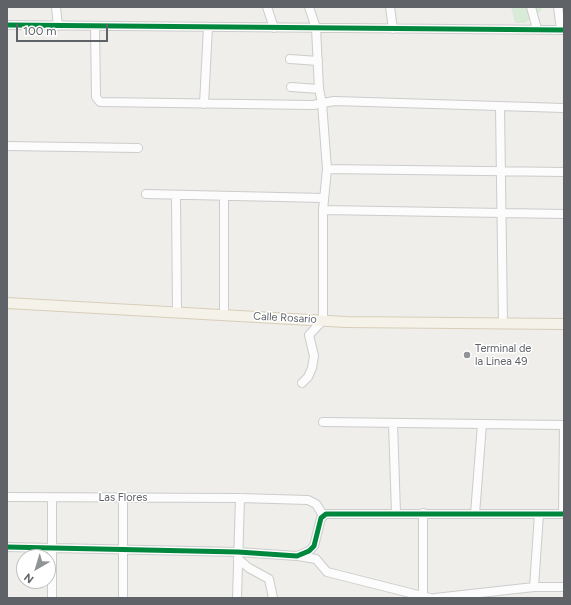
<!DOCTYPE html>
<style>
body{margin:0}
#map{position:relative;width:571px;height:605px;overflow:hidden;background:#efeeea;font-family:Figtree,sans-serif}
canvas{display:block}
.frame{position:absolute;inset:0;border:8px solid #5f6368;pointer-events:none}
.north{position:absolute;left:16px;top:549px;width:40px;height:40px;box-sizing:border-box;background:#fff;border:1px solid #bfc1c3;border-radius:50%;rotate:218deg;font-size:11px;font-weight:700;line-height:16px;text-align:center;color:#5f6368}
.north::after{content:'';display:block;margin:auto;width:14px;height:18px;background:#919496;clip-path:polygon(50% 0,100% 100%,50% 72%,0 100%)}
.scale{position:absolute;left:16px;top:24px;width:92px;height:18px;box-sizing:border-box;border:2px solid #5f6368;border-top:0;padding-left:5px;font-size:12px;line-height:14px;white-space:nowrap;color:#5f6368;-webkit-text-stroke:3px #fff;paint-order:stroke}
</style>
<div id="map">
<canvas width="571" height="605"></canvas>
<div class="frame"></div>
<div class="north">N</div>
<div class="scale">100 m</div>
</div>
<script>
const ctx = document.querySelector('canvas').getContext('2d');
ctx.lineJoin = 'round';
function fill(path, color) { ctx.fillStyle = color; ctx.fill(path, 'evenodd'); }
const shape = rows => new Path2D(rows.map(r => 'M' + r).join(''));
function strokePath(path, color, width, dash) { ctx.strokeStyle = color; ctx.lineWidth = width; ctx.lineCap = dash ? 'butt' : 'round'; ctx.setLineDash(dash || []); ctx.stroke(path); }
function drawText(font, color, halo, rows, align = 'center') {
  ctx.font = font + ' Figtree,sans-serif'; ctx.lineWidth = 3; ctx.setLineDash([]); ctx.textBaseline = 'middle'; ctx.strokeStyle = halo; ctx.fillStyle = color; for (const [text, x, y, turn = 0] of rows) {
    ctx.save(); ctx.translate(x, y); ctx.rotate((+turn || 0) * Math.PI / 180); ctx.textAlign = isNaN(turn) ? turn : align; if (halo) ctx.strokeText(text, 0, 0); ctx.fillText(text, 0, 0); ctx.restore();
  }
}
const green = shape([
 [511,7,542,7,541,11,525,23,515,23]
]);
const minor = shape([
 [56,7,58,26],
 [267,7,274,28],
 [390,7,393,29],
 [531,7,537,29],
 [558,7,561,30],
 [7,25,564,30],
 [95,26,96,97,100,102,313,105,334,101,564,108],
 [290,59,318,61],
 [291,87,319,89],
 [204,104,208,27],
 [500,107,503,323],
 [7,146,138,148],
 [327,169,564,172],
 [146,194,324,198],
 [176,196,177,312],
 [224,196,224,315],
 [323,210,564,214],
 [302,383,308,377,312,368,314,356,309,335,323,320,323,210,327,169,322,103,319,89,316,28,309,7],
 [323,422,564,425],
 [393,423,396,513],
 [7,497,240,498,308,500,316,504,323,515],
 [423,513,423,596],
 [475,514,482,424],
 [563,514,564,425],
 [7,547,238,552,297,556,309,551,314,546,321,518,326,514,564,514],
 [298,556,316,559,327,572,430,598],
 [238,559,249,568,269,579,273,598],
 [534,587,539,514],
 [52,598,52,498],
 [123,598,123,498],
 [237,598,240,498],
 [435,598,534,587,564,587]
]);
const major = shape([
 [7,303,346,322,564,324]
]);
const cycleway = shape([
 [7,25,564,30],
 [7,547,238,552,297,556,309,551,314,546,321,518,326,514,564,514]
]);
const markers = [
 [467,355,4,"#919496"]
];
const streetNames = [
 ["Calle Rosario",285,318,3],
 ["Las Flores",123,498]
];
const poiNames = [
 ["Terminal de",475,349],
 ["la Linea 49",475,362]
];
fill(green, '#d8ebd6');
strokePath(minor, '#cbcccc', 10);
strokePath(major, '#d7ceb8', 12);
strokePath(minor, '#fdfcfc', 8);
strokePath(major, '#f4f2e9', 10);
strokePath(cycleway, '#00873e', 5);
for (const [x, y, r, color] of markers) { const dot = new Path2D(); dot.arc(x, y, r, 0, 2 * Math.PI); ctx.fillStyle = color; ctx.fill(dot); strokePath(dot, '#fff', 1.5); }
drawText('11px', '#5f6368', '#fff', streetNames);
drawText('11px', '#5f6368', '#fff', poiNames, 'left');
</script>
